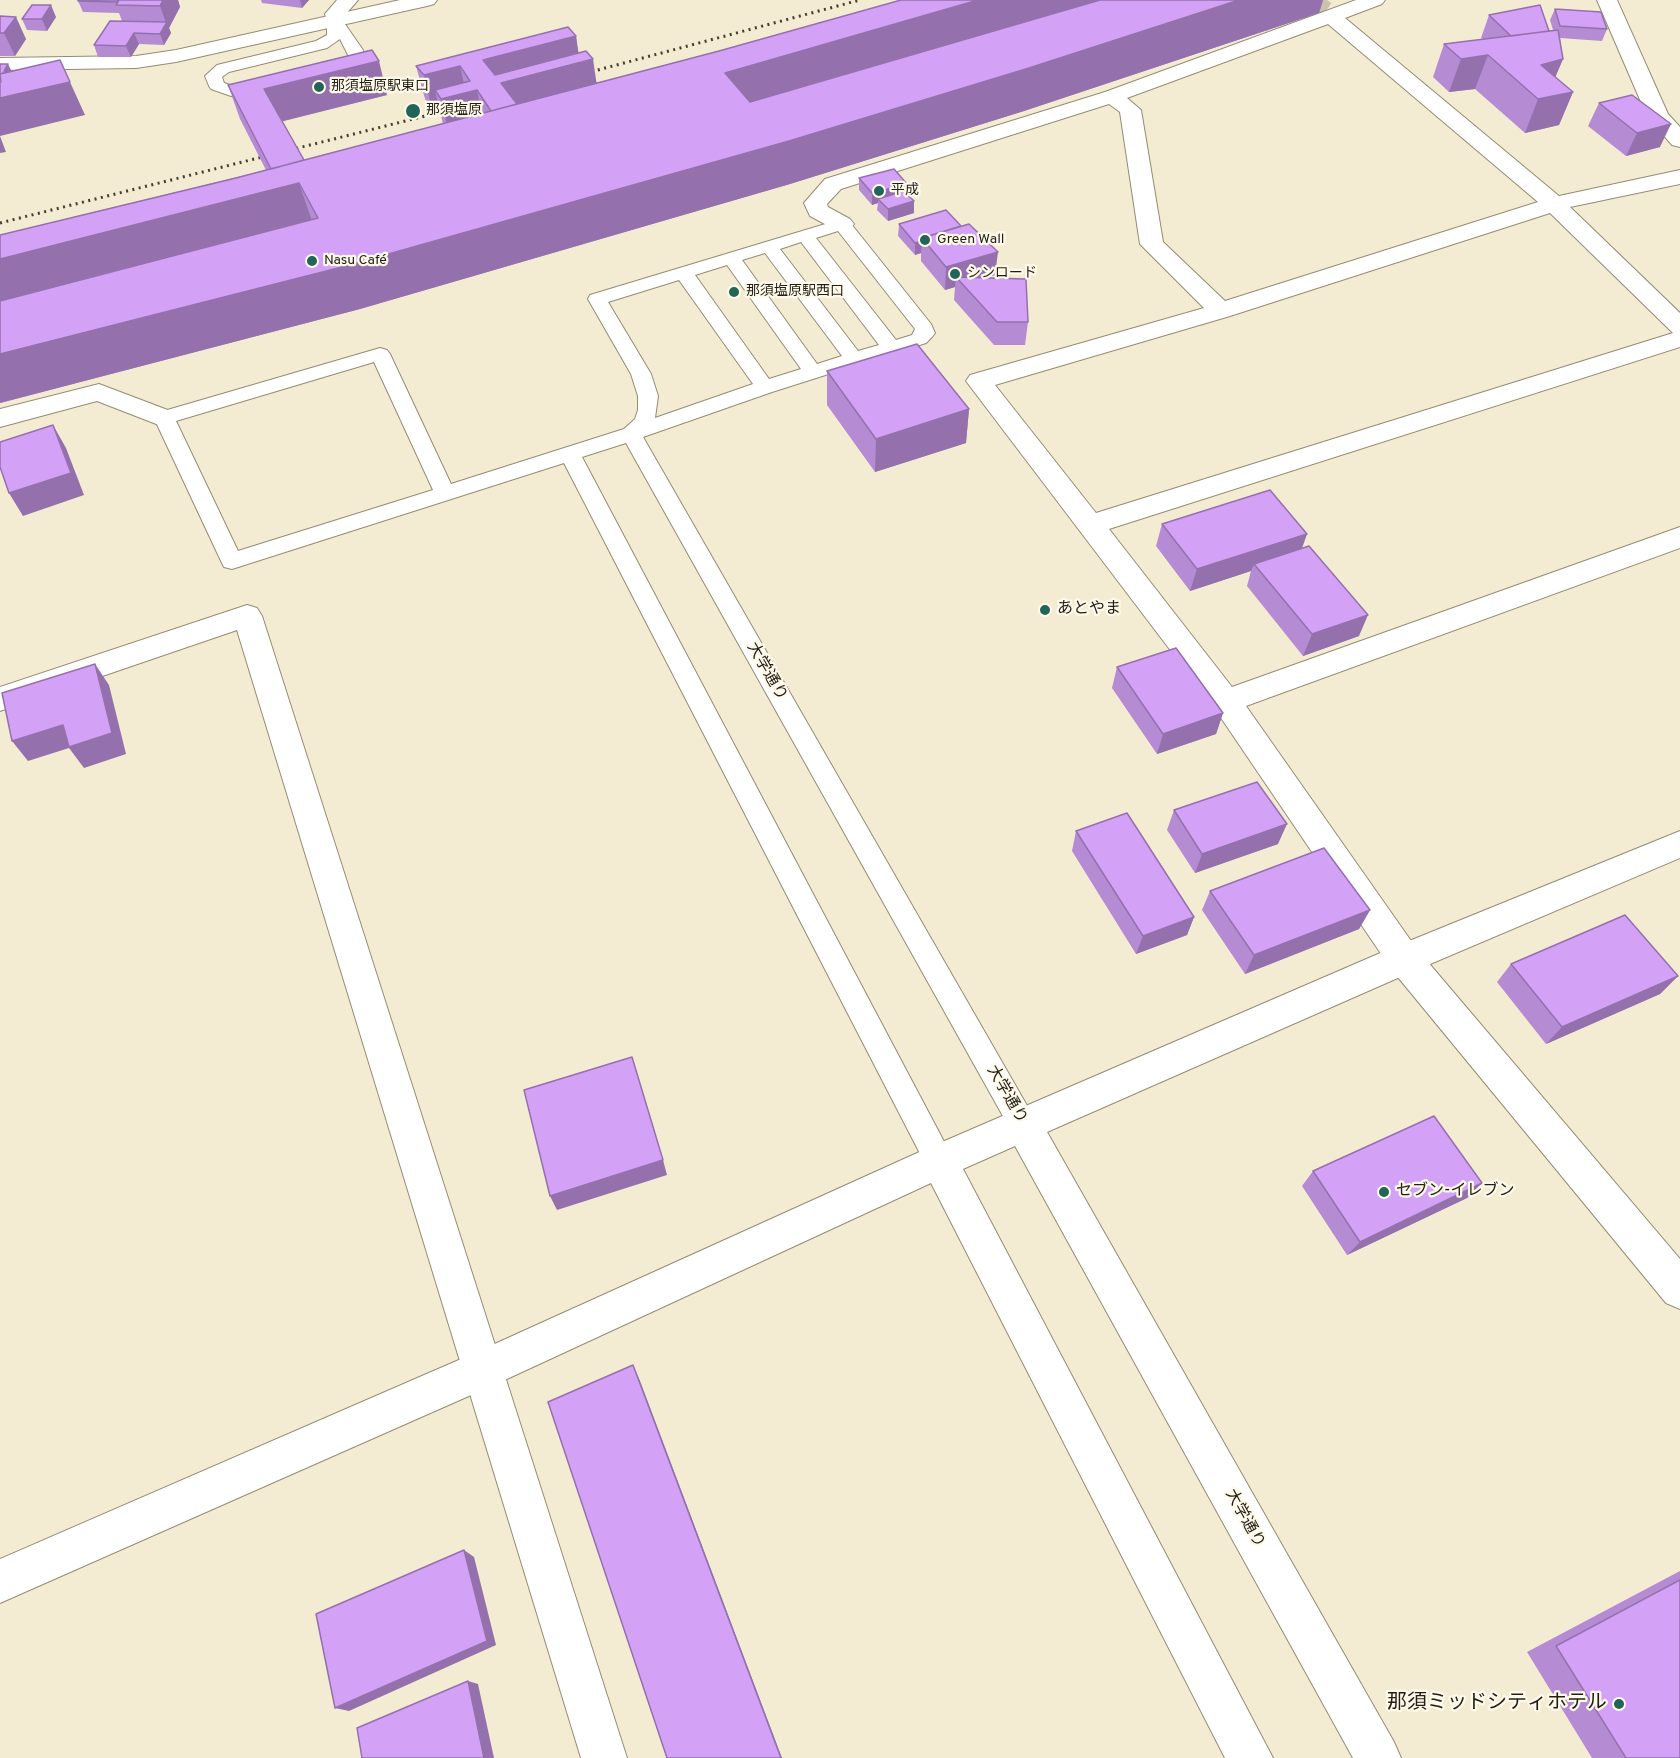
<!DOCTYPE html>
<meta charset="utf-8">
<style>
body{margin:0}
canvas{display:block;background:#f4ecd2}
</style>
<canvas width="1680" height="1758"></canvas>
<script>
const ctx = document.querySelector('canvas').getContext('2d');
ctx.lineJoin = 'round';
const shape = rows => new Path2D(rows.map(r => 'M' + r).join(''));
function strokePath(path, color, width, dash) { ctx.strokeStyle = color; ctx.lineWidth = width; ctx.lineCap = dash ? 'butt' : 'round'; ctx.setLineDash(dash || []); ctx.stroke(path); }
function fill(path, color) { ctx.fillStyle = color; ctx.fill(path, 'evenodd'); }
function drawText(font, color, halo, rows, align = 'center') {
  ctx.font = font + ' Overpass,"Noto Sans JP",sans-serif'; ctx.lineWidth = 4.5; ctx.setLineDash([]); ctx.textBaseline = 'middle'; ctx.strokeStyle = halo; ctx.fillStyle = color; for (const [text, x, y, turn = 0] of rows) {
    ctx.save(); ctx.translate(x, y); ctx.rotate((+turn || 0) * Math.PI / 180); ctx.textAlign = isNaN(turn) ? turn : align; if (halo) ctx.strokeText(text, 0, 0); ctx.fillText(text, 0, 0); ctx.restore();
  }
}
const streetTunnel = shape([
 [1307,0,1331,16]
]);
const lane = shape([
 [335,15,340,17,363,50,365,57,354,71,257,96,234,97,211,89,209,86,205,76,217,65,316,41,327,35,327,20,335,15],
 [340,39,349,57,342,65,257,86,236,87,224,83,222,77,229,72,327,48,340,39],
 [842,219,848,220,931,324,935,333,932,337,926,343,772,392,643,437,1033,1116,1037,1125,1033,1134,1023,1138,1013,1134,626,443,582,457,949,1151,953,1161,949,1171,939,1175,929,1171,564,463,232,569,224,567,221,561,154,418,157,413,380,348,387,350,390,354,451,484,624,429,635,419,638,410,638,396,631,374,588,299,590,295,842,219],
 [838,231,915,329,912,335,896,340,816,238,838,231],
 [801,242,879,345,858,351,780,249,801,242],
 [765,253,842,356,817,364,742,260,765,253],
 [727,265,801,369,769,379,695,275,727,265],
 [679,280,753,384,655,418,658,396,651,374,608,302,679,280],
 [374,362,433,490,238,551,176,421,374,362]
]);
const street = shape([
 [400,0,437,0,434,4,427,6,176,62,136,68,0,70,0,58,136,56,176,50,400,0],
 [1356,0,1385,0,1382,4,1345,18,1559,196,1680,170,1680,184,1570,207,1680,313,1680,347,1109,529,1232,687,1680,527,1680,548,1246,706,1416,948,1680,1259,1680,1309,1666,1303,1392,970,1215,709,966,381,970,375,1204,308,1140,244,1120,112,1109,104,841,189,827,204,828,207,850,219,854,224,850,229,842,231,834,229,810,216,804,203,825,179,1105,92,1356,0],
 [1328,24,1538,202,1225,301,1163,242,1141,110,1127,98,1328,24],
 [1550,213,1673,333,1096,513,995,385,1230,316,1550,213],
 [99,384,173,412,177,418,173,424,164,427,97,401,0,427,0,409,99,384],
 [247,605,257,608,262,616,627,1758,581,1758,237,630,0,711,0,687,247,605]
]);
const secondary = shape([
 [337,0,358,0,345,15,342,24,335,26,328,24,325,14,337,0],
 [1597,0,1617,0,1668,114,1680,127,1680,147,1672,145,1647,116,1597,0],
 [1680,831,1680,858,1416,970,1047,1132,1394,1742,1401,1758,1353,1758,1015,1146,963,1169,1273,1758,1225,1758,931,1183,496,1384,0,1603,0,1559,468,1356,926,1149,1392,948,1680,831]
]);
const rail = shape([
 [579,75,860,0],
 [0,223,457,108]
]);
const wall = shape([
 [78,0,178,0,180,7,169,28,171,33,164,45,139,44,131,57,98,57,94,45,122,21,119,13,83,12,78,1],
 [261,0,309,0,302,8,262,3],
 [901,0,1323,0,1319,13,1024,111,790,184,360,309,0,403,0,235,266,170,240,119,228,85,387,95,282,121,304,160,443,124,439,107,432,109,425,99,416,66,576,36,578,53,597,83,719,51],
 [1555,9,1607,29,1602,41,1560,38,1563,59,1555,77,1573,92,1559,125,1525,133,1475,89,1449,92,1433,77,1444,44,1483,39,1481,38,1489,15,1549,31,1553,30,1550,20],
 [0,16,26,39,15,56,0,56],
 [56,17,47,31,27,30,22,19],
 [1599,103,1660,147,1626,156,1588,126],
 [859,178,907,184,907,194,914,201,914,213,888,221,877,210,878,203,872,205,859,190],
 [899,224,995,275,986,278,1028,322,1025,345,994,345,954,300,955,287,945,290,921,261,921,253,915,255,898,236],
 [827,371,969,409,966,443,875,472,827,405],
 [1162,524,1307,534,1302,548,1359,636,1303,656,1247,586,1251,571,1190,591,1156,546],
 [1117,667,1223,713,1216,734,1157,754,1112,688],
 [1174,810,1278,844,1195,873,1167,830],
 [1076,831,1194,917,1187,935,1136,954,1072,851],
 [1210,891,1370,910,1359,929,1245,974,1202,910],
 [1511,964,1678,976,1660,994,1546,1044,1497,982],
 [1313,1171,1482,1183,1467,1198,1347,1255,1302,1186],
 [1680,1571,1680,1758,1592,1758,1527,1652]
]);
const shadedWall = shape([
 [163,0,178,0,180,7,169,28,171,33,164,45,160,34,166,23,160,6],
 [300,0,309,0,302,8],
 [978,0,1119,0,728,116,725,73],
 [1239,0,1323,0,1319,13,1024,111,790,184,360,309,0,403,0,354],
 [51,5,56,17,47,31,42,19],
 [16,17,26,39,15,56,4,33],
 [134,33,139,44,131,57,126,46],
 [576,36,580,63,593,59,598,93,508,117,483,60],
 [1488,55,1475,89,1449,92,1461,59],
 [1563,59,1549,92,1541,65],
 [60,60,85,115,0,136,6,152,0,153,0,98],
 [379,61,387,95,276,123,264,89],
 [8,64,14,76,4,71],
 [460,66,466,93,477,90,484,124,449,133,441,99,435,90,439,107,432,109,424,75],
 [1573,92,1559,125,1525,133,1538,99],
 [1671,124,1660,147,1626,156,1637,133],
 [299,183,314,227,0,309,0,259],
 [907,184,907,195,878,199,878,203,872,205,872,193],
 [914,201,914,213,888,221,888,209],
 [922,241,921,253,915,255,915,243],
 [998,252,995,275,963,284,956,277,955,287,945,290,946,267],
 [969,409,966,443,875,472,876,439],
 [53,425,66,448,84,495,23,516,9,493],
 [1307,534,1299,556,1254,564,1251,571,1190,591,1197,569],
 [1368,615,1359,636,1303,656,1312,634],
 [95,664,109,685,126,754,84,768,69,748,28,761,12,741,63,725],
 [1223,713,1216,734,1157,754,1163,734],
 [1287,824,1278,844,1195,873,1202,854],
 [1370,910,1359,929,1245,974,1254,955],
 [1194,917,1187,935,1136,954,1143,936],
 [1678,976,1660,994,1546,1044,1562,1027],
 [663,1160,667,1175,557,1210,550,1196],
 [1482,1183,1467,1198,1347,1255,1360,1242],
 [633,1365,640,1381,782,1758,781,1758],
 [464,1550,474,1557,496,1645,349,1711,335,1708],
 [468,1681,478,1684,494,1758,484,1758]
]);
const building = shape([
 [78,0,118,0,117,2,78,1,78,0],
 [119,0,163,0,160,6,116,5,119,0],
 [901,0,978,0,725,73,750,102,1100,0,1239,0,1029,68,789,141,346,266,0,354,0,301,318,218,299,183,0,259,0,235,236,178,719,51,901,0],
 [32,5,51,5,42,19,22,19,32,5],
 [1540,5,1549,31,1511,36,1489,15,1540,5],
 [1555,9,1601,12,1607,29,1560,26,1555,9],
 [0,16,16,17,4,33,0,33,0,16],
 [110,21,167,22,160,34,134,33,126,46,94,45,110,21],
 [568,27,576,36,483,60,495,75,586,51,593,59,501,83,517,104,491,111,477,90,441,99,435,90,470,81,460,66,424,75,416,66,568,27],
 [1558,30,1563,59,1541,65,1573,92,1538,99,1488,55,1461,59,1444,44,1558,30],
 [372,50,379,61,264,89,304,160,271,169,228,85,372,50],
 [60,60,70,82,0,98,0,82,1,82,0,74,60,60],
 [0,64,8,64,4,71,10,71,0,74,0,64],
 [1632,95,1671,124,1637,133,1599,103,1632,95],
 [894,169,907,184,872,193,859,178,894,169],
 [904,191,914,201,888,209,878,199,904,191],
 [946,210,961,226,922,238,922,241,915,243,899,224,946,210],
 [969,224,998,252,946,267,922,238,969,224],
 [956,277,1026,279,1028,322,997,322,956,277],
 [917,344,969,409,876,439,827,371,917,344],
 [53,425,71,473,9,493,0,467,0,442,53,425],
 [1270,490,1307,534,1197,569,1162,524,1270,490],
 [1309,546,1368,615,1312,634,1254,564,1309,546],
 [1176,648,1223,713,1163,734,1117,667,1176,648],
 [95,664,112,733,69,747,63,725,12,741,2,693,95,664],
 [1257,782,1287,824,1202,854,1174,810,1257,782],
 [1127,813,1194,917,1143,936,1076,831,1127,813],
 [1324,848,1370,910,1254,955,1210,891,1324,848],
 [1625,915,1678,976,1562,1027,1511,964,1625,915],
 [632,1057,663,1160,550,1196,524,1090,632,1057],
 [1434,1116,1482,1183,1360,1242,1313,1171,1434,1116],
 [633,1365,781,1758,667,1758,548,1402,633,1365],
 [464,1550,487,1641,335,1708,316,1614,464,1550],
 [1680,1580,1680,1758,1626,1758,1556,1646,1680,1580],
 [468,1681,484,1758,362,1758,357,1728,468,1681]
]);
const markers = [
 [319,87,6,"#206558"],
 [413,111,8,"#206558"],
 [879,191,6,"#206558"],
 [925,240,6,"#206558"],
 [312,261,6,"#206558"],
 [955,274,6,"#206558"],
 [734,292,6,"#206558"],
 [1045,610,6,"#206558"],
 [1384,1192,6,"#206558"],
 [1619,1704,6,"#206558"]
];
const farPoinames = [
 ["那須塩原駅東口",331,87],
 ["那須塩原",426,111],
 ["平成",891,191],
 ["Green Wall",937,240],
 ["Nasu Café",324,261],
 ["シンロード",967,274],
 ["那須塩原駅西口",746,292]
];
const poiNames = [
 ["あとやま",1057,610],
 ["セブン-イレブン",1396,1192]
];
const streetNames = [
 ["大学通り",766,672,60],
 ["大学通り",1006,1095,60],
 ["大学通り",1244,1519,61]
];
const nearPoinames = [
 ["那須ミッドシティホテル",1607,1704]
];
strokePath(streetTunnel, '#cac3ac', 22, [22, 11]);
strokePath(lane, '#938c74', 2);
strokePath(street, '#938c74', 2);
strokePath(secondary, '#938c74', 2);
fill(lane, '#fff');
fill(street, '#fff');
fill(secondary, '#fff');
strokePath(rail, '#423e32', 3, [2, 4.5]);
fill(wall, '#b58bd4');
fill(shadedWall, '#9471ad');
fill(building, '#d3a2f7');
strokePath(building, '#9471ad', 1.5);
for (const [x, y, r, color] of markers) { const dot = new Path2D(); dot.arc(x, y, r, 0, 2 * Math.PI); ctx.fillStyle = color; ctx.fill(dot); strokePath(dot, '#fef9ea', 2); }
drawText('14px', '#211e14', '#fef9ea', farPoinames, 'left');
drawText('16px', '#211e14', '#fef9ea', poiNames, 'left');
drawText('16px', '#211e14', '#fef9ea', streetNames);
drawText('20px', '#211e14', '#fef9ea', nearPoinames, 'right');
</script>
